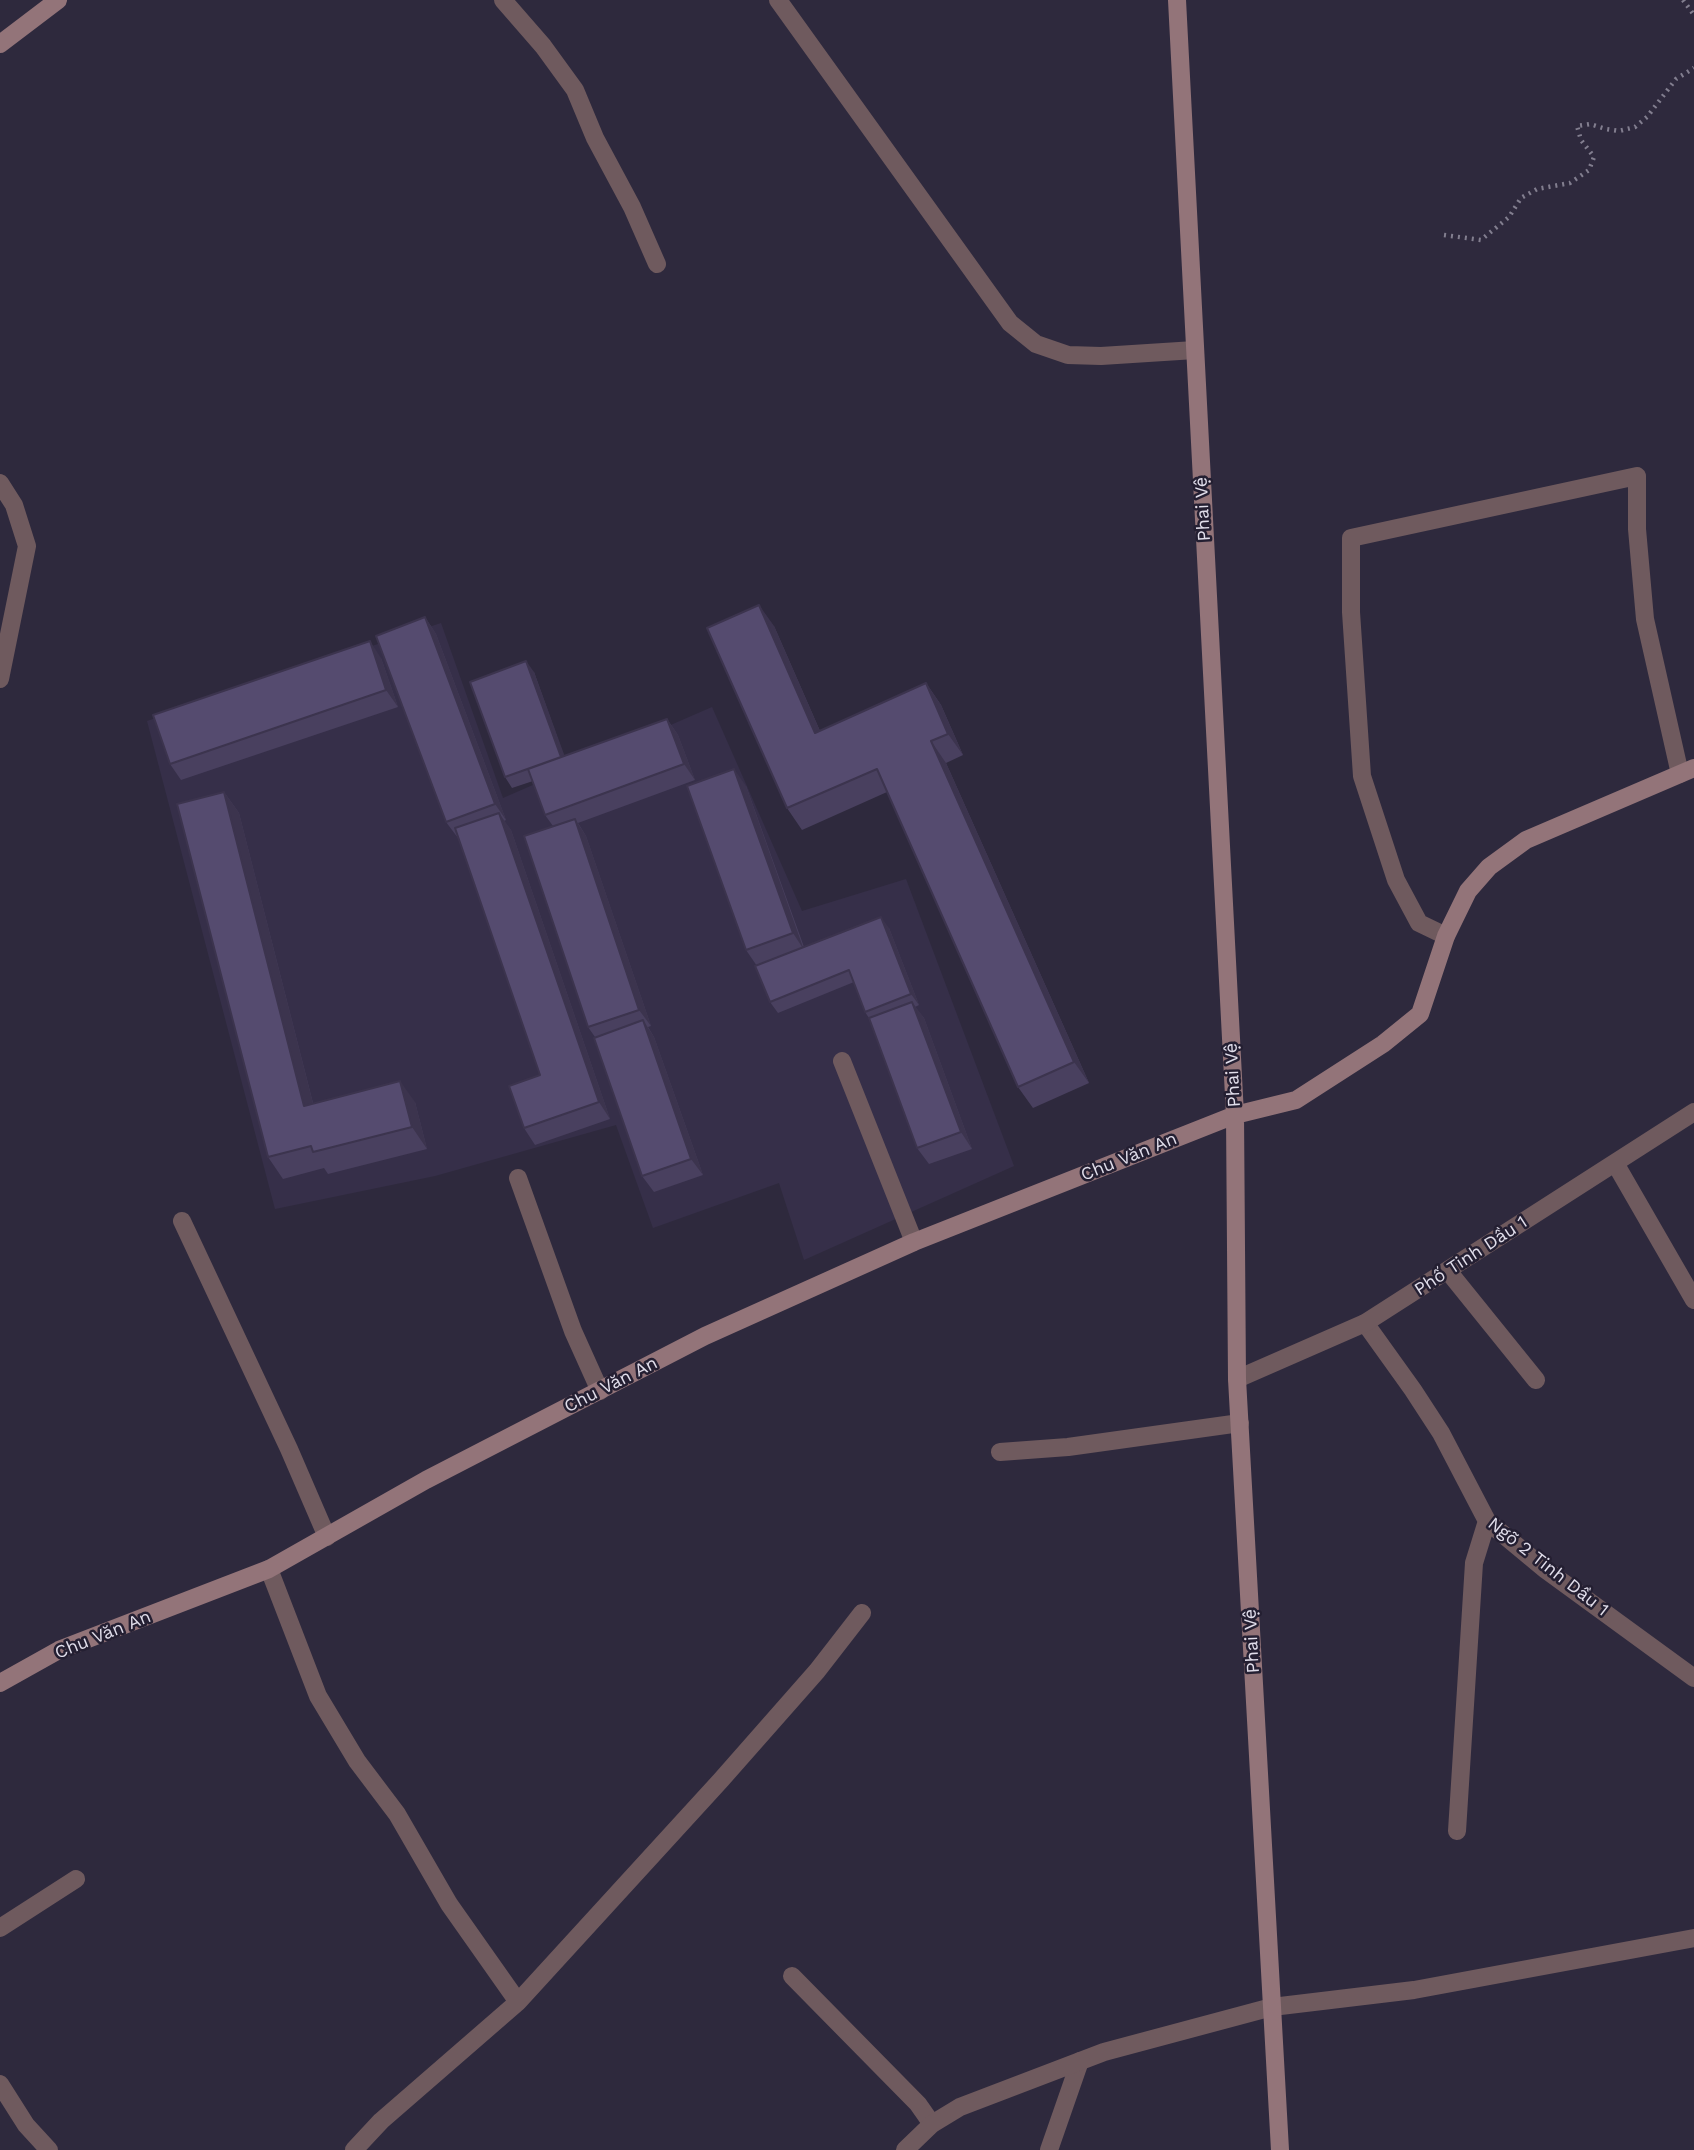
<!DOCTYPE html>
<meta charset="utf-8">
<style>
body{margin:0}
canvas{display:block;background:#2e293d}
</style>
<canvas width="1694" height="2150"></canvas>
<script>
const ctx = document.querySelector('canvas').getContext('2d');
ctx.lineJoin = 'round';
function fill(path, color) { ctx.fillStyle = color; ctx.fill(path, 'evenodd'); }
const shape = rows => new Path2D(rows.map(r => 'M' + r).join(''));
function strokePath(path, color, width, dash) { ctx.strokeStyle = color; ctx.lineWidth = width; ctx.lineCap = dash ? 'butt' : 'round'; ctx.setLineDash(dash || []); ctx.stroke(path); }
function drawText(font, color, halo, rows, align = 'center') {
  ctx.font = font + ' "Work Sans",sans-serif'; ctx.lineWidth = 5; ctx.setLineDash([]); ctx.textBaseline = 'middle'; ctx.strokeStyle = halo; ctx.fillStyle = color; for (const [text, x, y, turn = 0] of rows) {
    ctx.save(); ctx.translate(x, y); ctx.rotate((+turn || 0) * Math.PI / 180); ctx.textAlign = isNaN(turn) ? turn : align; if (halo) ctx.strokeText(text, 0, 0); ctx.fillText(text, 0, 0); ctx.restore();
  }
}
const built = shape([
 [441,623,503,798,712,707,802,911,906,879,1014,1166,804,1260,779,1183,653,1228,616,1125,435,1176,275,1209,147,721]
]);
const path = shape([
 [1683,0,1694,15],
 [1444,235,1481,240,1509,217,1521,198,1537,189,1570,183,1589,170,1594,157,1581,140,1577,126,1590,124,1606,129,1619,131,1635,127,1647,117,1676,79,1694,68]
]);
const lane = shape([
 [503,0,543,46,575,90,595,138,632,207,657,264],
 [1446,936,1419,923,1396,880,1362,776,1351,612,1351,538,1637,476,1637,529,1645,619,1680,774],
 [842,1061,914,1242],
 [518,1178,573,1331,600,1391],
 [1448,1271,1536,1380],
 [1365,1323,1413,1390,1441,1433,1487,1521,1546,1570,1694,1678],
 [1000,1452,1068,1447,1240,1423],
 [1457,1831,1474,1563,1487,1521],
 [792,1976,918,2104,932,2124],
 [1049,2150,1080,2061]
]);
const street = shape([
 [778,0,1010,323,1036,344,1068,355,1101,356,1195,350],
 [0,483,14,505,27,546,0,679],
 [1615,1163,1694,1300],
 [182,1221,289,1449,327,1537],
 [1237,1379,1365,1323,1694,1112],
 [269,1569,318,1696,357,1761,397,1814,449,1904,518,2002],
 [0,1928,76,1879],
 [0,2084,26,2125,49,2150],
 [354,2150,381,2121,518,2002,721,1780,817,1671,862,1613],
 [905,2150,932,2124,960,2107,1104,2052,1272,2007,1414,1990,1694,1938]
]);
const secondary = shape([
 [1177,0,1235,1115,1237,1379,1280,2150],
 [0,44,58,0],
 [0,1683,59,1650,269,1569,426,1480,705,1336,914,1242,1235,1115,1296,1100,1383,1044,1420,1014,1446,936,1468,891,1489,867,1526,840,1694,768]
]);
const wall = shape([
 [425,617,436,634,506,820,504,821,511,830,610,1119,535,1145,524,1128,540,1075,458,838,446,822],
 [774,626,820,731,926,683,941,705,963,755,946,763,1089,1083,1033,1108,1018,1087,887,792,802,830,787,808],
 [381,658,398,707,181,780,170,764],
 [534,672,564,756,667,719,678,735,695,780,578,823,586,836,651,1026,648,1027,654,1037,703,1175,654,1192,642,1176,595,1037,588,1027,553,826,545,815,533,781,512,788,505,777],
 [746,786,804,947,889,928,919,1005,915,1007,924,1018,972,1149,929,1164,917,1148,869,1018,865,1012,854,982,778,1013,770,1002,757,966,746,950],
 [224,792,239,813,313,1103,415,1102,427,1149,328,1174,324,1168,283,1179,268,1157]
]);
const shadedWall = shape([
 [759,605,774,626,830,754,815,733],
 [425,617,436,634,506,820,495,804],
 [370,641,381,658,398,707,386,690],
 [526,661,534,672,569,768,561,757],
 [926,683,941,705,963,755,948,734],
 [667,719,678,735,695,780,684,764],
 [931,741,946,763,1089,1083,1074,1062],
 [734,769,746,786,804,950,793,933],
 [224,792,239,813,319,1127,304,1106],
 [499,813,511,830,610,1119,599,1102],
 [575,819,586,836,651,1026,639,1010],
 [881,917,889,928,919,1005,911,994],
 [912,1002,924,1018,972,1149,961,1132],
 [643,1020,654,1037,703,1175,691,1159],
 [400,1081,415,1102,427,1149,412,1127]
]);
const building = shape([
 [759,605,815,733,926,683,948,734,931,741,1074,1062,1018,1087,877,769,787,808,707,628,759,605],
 [425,617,495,804,446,822,376,636,425,617],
 [370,641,386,690,170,764,153,715,370,641],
 [526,661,561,757,505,777,470,682,526,661],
 [667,719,684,764,545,815,528,769,667,719],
 [734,769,793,933,746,950,687,786,734,769],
 [224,792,304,1106,400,1081,412,1127,313,1152,311,1146,268,1157,177,804,224,792],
 [499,813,599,1102,524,1128,509,1086,540,1075,455,828,499,813],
 [575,819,639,1010,588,1027,524,836,575,819],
 [881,917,911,994,865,1012,849,970,770,1002,755,966,881,917],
 [912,1002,961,1132,917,1148,869,1018,912,1002],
 [643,1020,691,1159,642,1176,594,1038,643,1020]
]);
const streetNames = [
 ["Phai Vệ",1203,509,-93],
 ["Phai Vệ",1233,1075,-93],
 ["Chu Văn An",1129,1157,-22],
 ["Phố Tinh Dầu 1",1471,1256,-33],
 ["Chu Văn An",611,1385,-27],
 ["Ngõ 2 Tinh Dầu 1",1548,1567,38],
 ["Chu Văn An",103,1635,-22],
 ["Phai Vệ",1252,1641,-93]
];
fill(built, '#362f49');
strokePath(path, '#827e8f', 4.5, [2, 5]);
strokePath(lane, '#6f5a5e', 18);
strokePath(street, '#6f5a5e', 18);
strokePath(secondary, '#937479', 18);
fill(wall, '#49405f');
fill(shadedWall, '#3c344e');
fill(building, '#554b6f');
strokePath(building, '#3c344e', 2);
drawText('18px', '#e1deeb', '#241f32', streetNames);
</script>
